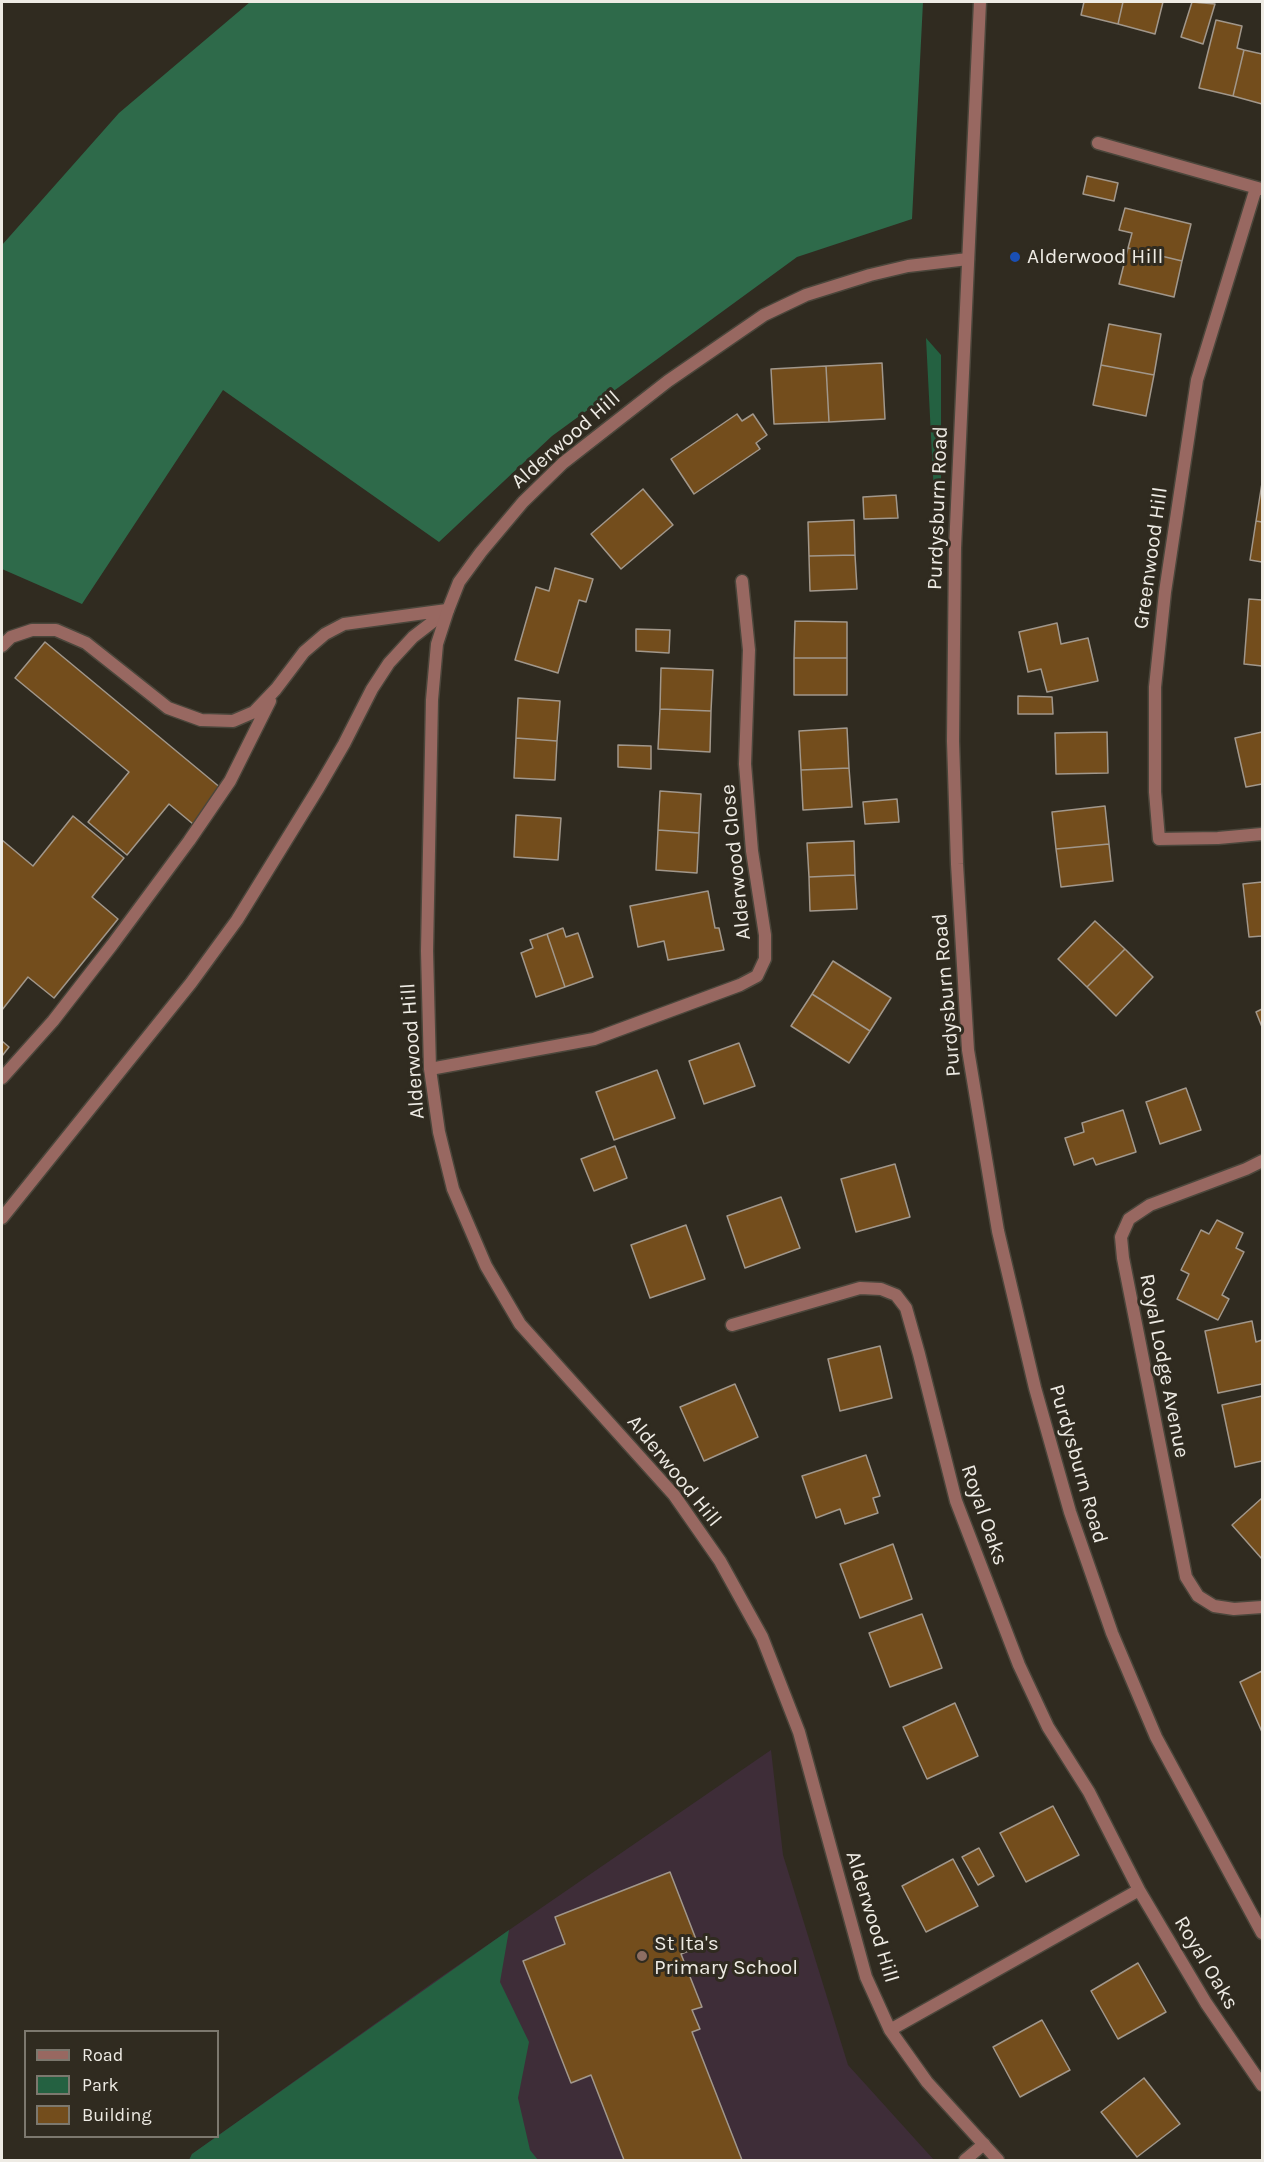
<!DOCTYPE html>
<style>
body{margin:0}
#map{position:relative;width:1264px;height:2162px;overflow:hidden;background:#302b20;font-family:Karla,sans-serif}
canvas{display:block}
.frame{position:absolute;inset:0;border:3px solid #eeebe4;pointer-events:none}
.legend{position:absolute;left:24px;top:2030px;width:195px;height:108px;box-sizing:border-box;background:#302b20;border:2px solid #7c786e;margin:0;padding:8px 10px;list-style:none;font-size:18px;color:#eeebe4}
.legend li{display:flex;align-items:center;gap:12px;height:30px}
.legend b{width:30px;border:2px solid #7c786e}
</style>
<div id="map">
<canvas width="1264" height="2162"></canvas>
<div class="frame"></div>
<ul class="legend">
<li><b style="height:8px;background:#986861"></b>Road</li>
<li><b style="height:16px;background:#246141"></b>Park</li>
<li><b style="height:16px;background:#734d1c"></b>Building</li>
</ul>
</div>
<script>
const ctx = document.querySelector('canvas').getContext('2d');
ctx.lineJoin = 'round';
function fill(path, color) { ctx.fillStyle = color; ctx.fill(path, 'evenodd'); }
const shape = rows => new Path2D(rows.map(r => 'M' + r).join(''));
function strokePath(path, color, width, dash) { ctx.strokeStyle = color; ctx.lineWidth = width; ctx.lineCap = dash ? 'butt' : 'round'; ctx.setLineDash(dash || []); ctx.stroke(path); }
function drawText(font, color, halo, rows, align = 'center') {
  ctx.font = font + ' Karla,sans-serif'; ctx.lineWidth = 6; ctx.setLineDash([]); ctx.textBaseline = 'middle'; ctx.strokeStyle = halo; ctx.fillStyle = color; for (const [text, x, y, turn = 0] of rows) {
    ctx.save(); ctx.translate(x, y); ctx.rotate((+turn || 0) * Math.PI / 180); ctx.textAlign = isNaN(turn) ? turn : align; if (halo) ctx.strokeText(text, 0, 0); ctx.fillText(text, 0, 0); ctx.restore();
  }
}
const education = shape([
 [771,1750,783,1855,848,2065,934,2160,189,2160,192,2154,432,1983]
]);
const green = shape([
 [926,338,941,355,941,504,934,495],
 [509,1930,500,1982,529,2042,518,2098,530,2150,538,2160,189,2160,192,2154]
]);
const forest = shape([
 [250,2,923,2,912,219,797,257,552,436,439,542,223,390,82,604,2,569,2,245,119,113]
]);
const building = shape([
 [1084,2,1123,2,1118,24,1081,15,1084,2],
 [1123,2,1163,2,1155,34,1118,24,1123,2],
 [1192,2,1215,4,1203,44,1181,37,1192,2],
 [1216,20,1242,26,1237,48,1244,50,1233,96,1199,88,1216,20],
 [1244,50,1262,54,1262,104,1233,96,1244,50],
 [1087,176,1118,183,1114,201,1083,194,1087,176],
 [1125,208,1191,224,1182,261,1128,248,1132,233,1119,230,1125,208],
 [1128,248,1182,261,1174,297,1119,284,1128,248],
 [1109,324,1161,334,1154,375,1101,365,1109,324],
 [882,363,885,419,829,422,826,366,882,363],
 [1101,365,1154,375,1146,416,1093,405,1101,365],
 [826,366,829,422,774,424,771,369,826,366],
 [737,414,742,421,753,414,767,435,756,443,760,449,694,494,671,459,737,414],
 [1262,483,1262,522,1256,521,1262,483],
 [643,489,673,525,621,569,591,534,643,489],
 [896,495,898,518,864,519,863,497,896,495],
 [854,520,855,555,809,556,808,522,854,520],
 [1256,521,1262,522,1262,562,1250,560,1256,521],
 [855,555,857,589,810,591,809,556,855,555],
 [555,568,593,579,586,602,579,600,558,673,515,660,536,587,549,591,555,568],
 [1249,599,1262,600,1262,666,1244,664,1249,599],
 [795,621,847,622,847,658,794,658,795,621],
 [1057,623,1061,644,1088,638,1098,681,1047,692,1041,669,1028,672,1019,632,1057,623],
 [636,629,670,630,669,653,636,651,636,629],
 [45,642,222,789,193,824,169,804,127,855,88,822,129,772,15,678,45,642],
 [794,658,847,658,847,695,794,695,794,658],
 [661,668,713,670,711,711,660,709,661,668],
 [1018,696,1052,697,1053,714,1018,714,1018,696],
 [518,698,560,701,557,741,516,738,518,698],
 [660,709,711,711,710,752,658,749,660,709],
 [847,728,849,768,801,770,799,731,847,728],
 [1107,732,1108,773,1056,774,1055,733,1107,732],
 [1262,732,1262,784,1246,787,1235,738,1262,732],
 [516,738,557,741,555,780,514,778,516,738],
 [618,745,651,746,651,769,618,767,618,745],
 [849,768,852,807,803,810,801,770,849,768],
 [660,791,701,794,699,833,658,830,660,791],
 [897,799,899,822,865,824,863,802,897,799],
 [1105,806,1109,844,1056,849,1052,812,1105,806],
 [516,815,561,818,558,860,514,857,516,815],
 [73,816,124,858,92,897,118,919,54,998,28,977,2,1010,2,840,33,866,73,816],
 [658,830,699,833,697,873,656,870,658,830],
 [854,841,855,875,809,877,807,843,854,841],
 [1109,844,1113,881,1061,887,1056,849,1109,844],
 [855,875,857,909,810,911,809,877,855,875],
 [1262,882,1262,936,1249,937,1243,884,1262,882],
 [708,891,715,928,719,928,724,950,668,960,664,941,638,947,630,906,708,891],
 [1095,921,1125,949,1087,987,1058,959,1095,921],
 [563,928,566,937,578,933,593,977,565,987,547,934,563,928],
 [547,934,565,987,536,997,521,953,533,948,530,940,547,934],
 [1125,949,1153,977,1116,1016,1087,987,1125,949],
 [833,961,891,998,870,1031,812,994,833,961],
 [812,994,870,1031,849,1063,791,1026,812,994],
 [1262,1009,1262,1027,1256,1012,1262,1009],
 [2,1041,9,1047,2,1056,2,1041],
 [739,1043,755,1086,704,1104,689,1061,739,1043],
 [657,1070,675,1118,614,1140,596,1092,657,1070],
 [1186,1088,1201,1130,1160,1144,1146,1102,1186,1088],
 [1123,1110,1136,1152,1096,1165,1093,1158,1074,1165,1065,1138,1084,1132,1082,1123,1123,1110],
 [615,1146,627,1178,594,1191,581,1159,615,1146],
 [895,1164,910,1217,856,1232,841,1179,895,1164],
 [781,1197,800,1248,745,1268,727,1216,781,1197],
 [1217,1220,1243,1233,1236,1248,1244,1252,1222,1295,1229,1299,1218,1320,1177,1299,1189,1274,1181,1270,1201,1230,1209,1234,1217,1220],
 [686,1225,705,1279,650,1298,631,1245,686,1225],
 [1252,1321,1256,1342,1262,1340,1262,1384,1218,1393,1205,1331,1252,1321],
 [880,1346,892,1398,840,1411,828,1359,880,1346],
 [735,1384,758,1437,704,1461,680,1407,735,1384],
 [1262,1396,1262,1461,1235,1467,1222,1405,1262,1396],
 [866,1455,880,1496,873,1498,878,1513,845,1524,840,1509,816,1518,802,1476,866,1455],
 [1262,1498,1262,1559,1232,1525,1262,1498],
 [893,1544,912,1599,860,1618,840,1564,893,1544],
 [922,1614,942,1668,890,1687,869,1633,922,1614],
 [1262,1671,1262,1732,1240,1682,1262,1671],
 [955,1703,978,1756,927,1779,903,1727,955,1703],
 [1053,1806,1079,1855,1026,1882,1000,1833,1053,1806],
 [979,1848,994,1876,978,1885,962,1857,979,1848],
 [953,1859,978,1906,926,1932,902,1886,953,1859],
 [670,1872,699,1947,681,1954,702,2007,692,2010,700,2029,692,2032,742,2160,624,2160,591,2075,571,2083,523,1961,565,1944,555,1917,670,1872],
 [1138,1963,1166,2012,1118,2039,1091,1991,1138,1963],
 [1042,2020,1070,2070,1020,2097,993,2047,1042,2020],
 [1144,2078,1180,2124,1137,2157,1101,2112,1144,2078]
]);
const service = shape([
 [2,646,11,637,32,630,56,630,86,643,168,708,201,720,233,721,254,712,276,689,304,652,325,634,344,624,447,610],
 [2,1078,53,1021,112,945,189,841,230,781,270,701],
 [2,1218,191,983,237,920,319,787,344,744,372,689,389,663,413,637,448,610],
 [965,2160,984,2144]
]);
const minor = shape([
 [1098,143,1261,189],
 [1256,188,1197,380,1165,592,1155,687,1155,792,1159,839,1218,838,1262,834],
 [968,259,908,266,870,275,806,295,764,315,668,381,563,463,523,502,481,552,459,582,448,610,437,644,432,700,427,951,430,1069,439,1132,453,1189,486,1266,520,1324,674,1495,720,1561,762,1637,799,1732,866,1977,890,2030,927,2082,998,2160],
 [430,1069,594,1039,740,985,757,976,765,959,765,935,752,851,745,764,749,650,742,581],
 [1262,1161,1246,1169,1150,1205,1129,1219,1121,1237,1123,1258,1186,1577,1198,1596,1214,1606,1234,1609,1262,1607],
 [732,1325,860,1288,881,1289,896,1295,906,1308,919,1354,956,1501,1019,1665,1048,1727,1089,1792,1139,1890,890,2030],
 [1139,1890,1206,2003,1262,2085]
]);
const tertiary = shape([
 [980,2,955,548,953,741,957,864,968,1050,998,1231,1035,1388,1070,1512,1112,1633,1156,1737,1262,1933]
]);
const markers = [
 [1015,257,6,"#1a4fb4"],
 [642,1956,6,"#8d6e63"]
];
const poiNames = [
 ["Alderwood Hill",1027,257],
 ["St Ita's",654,1944],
 ["Primary School",654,1968]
];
const streetNames = [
 ["Alderwood Hill",566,440,-41],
 ["Purdysburn Road",938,508,-88],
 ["Greenwood Hill",1151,558,-82],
 ["Alderwood Close",736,862,-96],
 ["Purdysburn Road",947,995,-95],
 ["Alderwood Hill",413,1051,-94],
 ["Royal Lodge Avenue",1164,1366,79],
 ["Purdysburn Road",1078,1464,74],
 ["Alderwood Hill",674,1471,51],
 ["Royal Oaks",984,1515,71],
 ["Alderwood Hill",872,1917,73],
 ["Royal Oaks",1206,1963,59]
];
fill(education, '#3e2d38');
fill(green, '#246141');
fill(forest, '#2e6a4a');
fill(building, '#734d1c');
strokePath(building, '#a1978b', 1.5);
strokePath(service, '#4b463b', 15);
strokePath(minor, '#4b463b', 15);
strokePath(tertiary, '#4b463b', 15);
strokePath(service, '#986861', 12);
strokePath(minor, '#986861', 12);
strokePath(tertiary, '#986861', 12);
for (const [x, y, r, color] of markers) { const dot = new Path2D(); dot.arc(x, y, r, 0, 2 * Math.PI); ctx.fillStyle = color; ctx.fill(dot); strokePath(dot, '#302b20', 2); }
drawText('21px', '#eeebe4', '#302b20', poiNames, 'left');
drawText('21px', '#eeebe4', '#302b20', streetNames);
</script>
